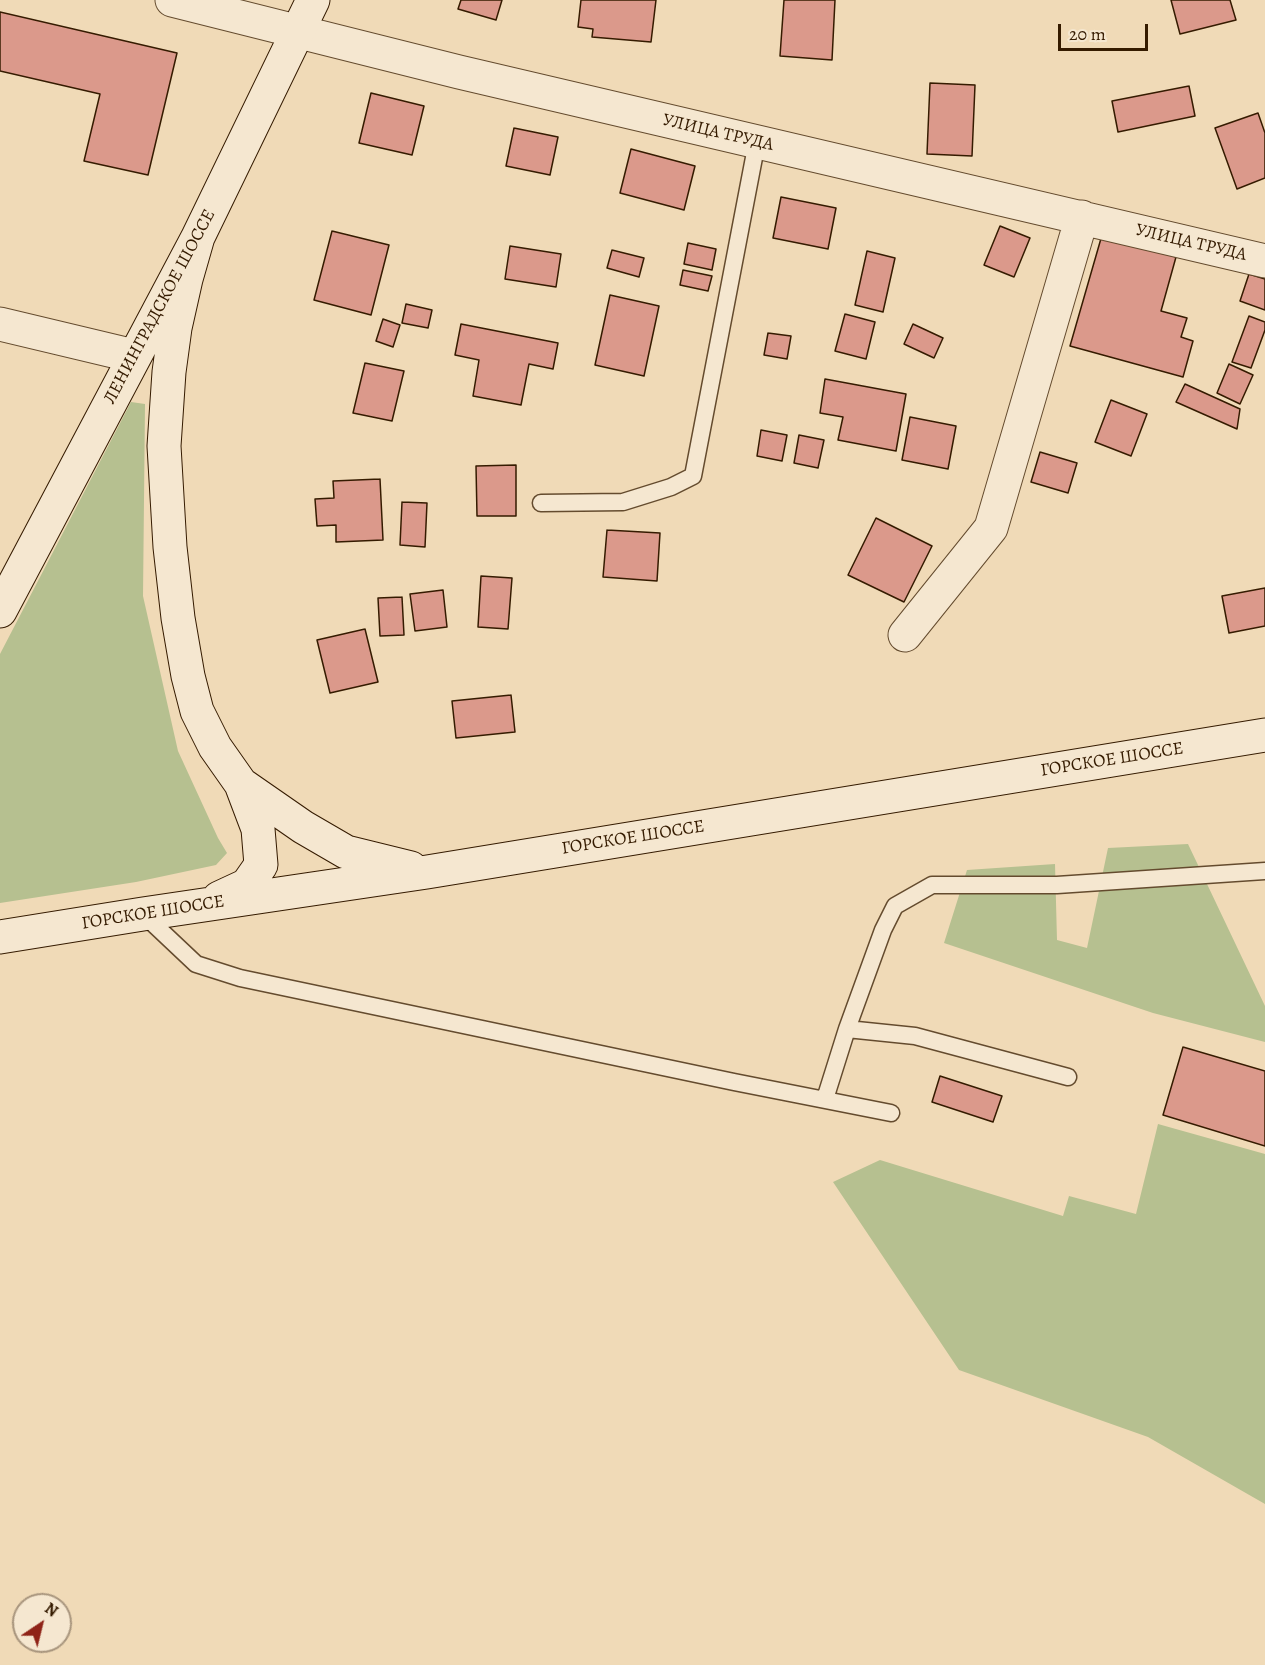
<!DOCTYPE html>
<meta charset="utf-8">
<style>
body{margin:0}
#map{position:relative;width:1265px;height:1665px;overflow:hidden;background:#f0dab7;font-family:Alegreya,serif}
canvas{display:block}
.north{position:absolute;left:12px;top:1593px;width:60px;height:60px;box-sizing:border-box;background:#f5e7d0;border:2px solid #a8957d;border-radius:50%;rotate:35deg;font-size:16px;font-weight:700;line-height:24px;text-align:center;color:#351b00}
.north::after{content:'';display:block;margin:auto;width:21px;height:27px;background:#8f2418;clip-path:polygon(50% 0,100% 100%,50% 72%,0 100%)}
.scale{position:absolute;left:1058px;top:24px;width:90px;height:27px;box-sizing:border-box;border:3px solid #351b00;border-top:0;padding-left:8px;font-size:18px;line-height:21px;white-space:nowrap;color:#351b00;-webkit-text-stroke:4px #f5e7d0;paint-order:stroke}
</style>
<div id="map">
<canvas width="1265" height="1665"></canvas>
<div class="north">N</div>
<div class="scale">20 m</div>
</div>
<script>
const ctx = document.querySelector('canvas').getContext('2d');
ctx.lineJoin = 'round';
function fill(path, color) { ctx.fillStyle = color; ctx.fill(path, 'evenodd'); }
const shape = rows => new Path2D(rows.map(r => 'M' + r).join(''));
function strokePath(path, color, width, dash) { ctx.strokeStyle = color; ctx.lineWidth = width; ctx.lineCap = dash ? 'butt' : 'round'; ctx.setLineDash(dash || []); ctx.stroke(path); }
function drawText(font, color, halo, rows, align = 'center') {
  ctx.font = font + ' Alegreya,serif'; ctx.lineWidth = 4.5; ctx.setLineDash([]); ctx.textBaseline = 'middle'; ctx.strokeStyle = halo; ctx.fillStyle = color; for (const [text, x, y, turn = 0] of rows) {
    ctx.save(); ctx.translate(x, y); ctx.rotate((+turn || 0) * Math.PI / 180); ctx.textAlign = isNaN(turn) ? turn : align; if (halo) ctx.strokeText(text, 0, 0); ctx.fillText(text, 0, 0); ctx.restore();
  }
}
const green = shape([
 [131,402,145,404,143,596,178,751,218,838,227,853,216,865,136,882,0,903,0,654],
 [1188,844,1265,1006,1265,1042,1153,1013,944,943,967,870,1055,864,1057,940,1087,948,1108,848],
 [1158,1124,1265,1154,1265,1504,1148,1437,959,1370,833,1182,880,1160,1063,1216,1069,1196,1136,1214]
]);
const building = shape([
 [461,0,502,0,496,20,458,9,461,0],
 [581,0,656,0,651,42,592,37,593,29,578,27,581,0],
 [784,0,835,0,832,60,780,56,784,0],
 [1171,0,1230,0,1236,20,1180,34,1171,0],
 [0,12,177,53,148,175,84,161,100,94,0,71,0,12],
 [930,83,975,85,972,156,927,154,930,83],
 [1189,86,1195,116,1118,132,1112,101,1189,86],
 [371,93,424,106,412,155,359,143,371,93],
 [1258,113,1265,133,1265,178,1237,189,1215,128,1258,113],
 [514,128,558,137,550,175,506,166,514,128],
 [631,149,695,166,684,210,620,193,631,149],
 [781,197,836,208,828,249,773,238,781,197],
 [1000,226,1030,238,1014,277,984,265,1000,226],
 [332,231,389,245,371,315,314,300,332,231],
 [1102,235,1176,257,1161,311,1187,318,1181,337,1193,341,1183,377,1070,346,1102,235],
 [688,243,716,249,712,270,684,264,688,243],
 [510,246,561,254,556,287,505,279,510,246],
 [612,250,644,258,639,277,607,268,612,250],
 [867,251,895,258,883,312,855,305,867,251],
 [683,270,712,276,708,291,680,285,683,270],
 [1249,274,1265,279,1265,310,1240,301,1249,274],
 [610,295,659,306,644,376,595,365,610,295],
 [406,304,432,310,428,328,402,323,406,304],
 [845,314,875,322,866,359,835,351,845,314],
 [1249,316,1265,322,1265,330,1251,368,1232,362,1249,316],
 [383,319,400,325,393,347,376,341,383,319],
 [461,324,558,343,553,369,529,364,521,405,473,396,479,360,455,355,461,324],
 [913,324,943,338,934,358,904,344,913,324],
 [768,333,791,336,787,359,764,355,768,333],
 [365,363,404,371,392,421,353,413,365,363],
 [1229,364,1253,375,1240,404,1217,393,1229,364],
 [825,379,906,394,896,451,838,440,843,417,820,413,825,379],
 [1185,384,1240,409,1237,429,1176,402,1185,384],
 [1111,400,1147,414,1131,456,1095,442,1111,400],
 [910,417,956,426,948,469,902,460,910,417],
 [761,430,787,435,782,461,757,456,761,430],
 [799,435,824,440,818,468,794,463,799,435],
 [1040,452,1077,463,1068,493,1031,482,1040,452],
 [516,465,516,516,477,516,476,466,516,465],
 [380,479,383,540,336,542,336,525,317,526,315,499,334,498,333,481,380,479],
 [402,502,427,503,425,547,400,545,402,502],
 [876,518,932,546,904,602,848,575,876,518],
 [607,530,660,533,657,581,603,577,607,530],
 [481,576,512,578,508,629,478,627,481,576],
 [1265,588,1265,626,1229,633,1222,596,1265,588],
 [443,590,447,627,415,631,410,594,443,590],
 [402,597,404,635,380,636,378,598,402,597],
 [365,629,378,682,330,693,317,640,365,629],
 [511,695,515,732,456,738,452,701,511,695],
 [1183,1047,1265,1071,1265,1146,1163,1115,1183,1047],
 [940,1076,1002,1096,993,1122,932,1102,940,1076]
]);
const lane = shape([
 [541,503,623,502,671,487,693,476,757,142],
 [143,914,196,964,240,978,734,1082,891,1113],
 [847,1029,883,930,895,906,932,885,1057,885,1265,871],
 [825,1099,847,1029,915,1036,1068,1077]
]);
const street = shape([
 [172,0,459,72,1265,261],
 [0,324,134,356],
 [905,635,991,528,1082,217]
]);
const secondary = shape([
 [198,237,186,279,175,328,169,372,164,446,170,547,178,618,188,676,197,711,215,747,241,784,303,827,346,852,411,868],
 [0,611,198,237,313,0],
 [219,898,247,885,261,865,258,829,241,784],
 [0,937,143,914,427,872,1265,735]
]);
const streetNames = [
 ["УЛИЦА ТРУДА",718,133,13],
 ["УЛИЦА ТРУДА",1191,243,13],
 ["ЛЕНИНГРАДСКОЕ ШОССЕ",160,307,-62],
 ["ГОРСКОЕ ШОССЕ",1112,760,-9],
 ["ГОРСКОЕ ШОССЕ",633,838,-9],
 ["ГОРСКОЕ ШОССЕ",153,913,-9]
];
fill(green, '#b6c090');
fill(building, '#db998b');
strokePath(building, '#351b00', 1.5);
strokePath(lane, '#644b2e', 19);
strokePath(street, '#644b2e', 35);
strokePath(secondary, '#351b00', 35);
strokePath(lane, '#f5e7d0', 16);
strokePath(street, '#f5e7d0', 33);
strokePath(secondary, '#f5e7d0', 33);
drawText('18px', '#351b00', '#f5e7d0', streetNames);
</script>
